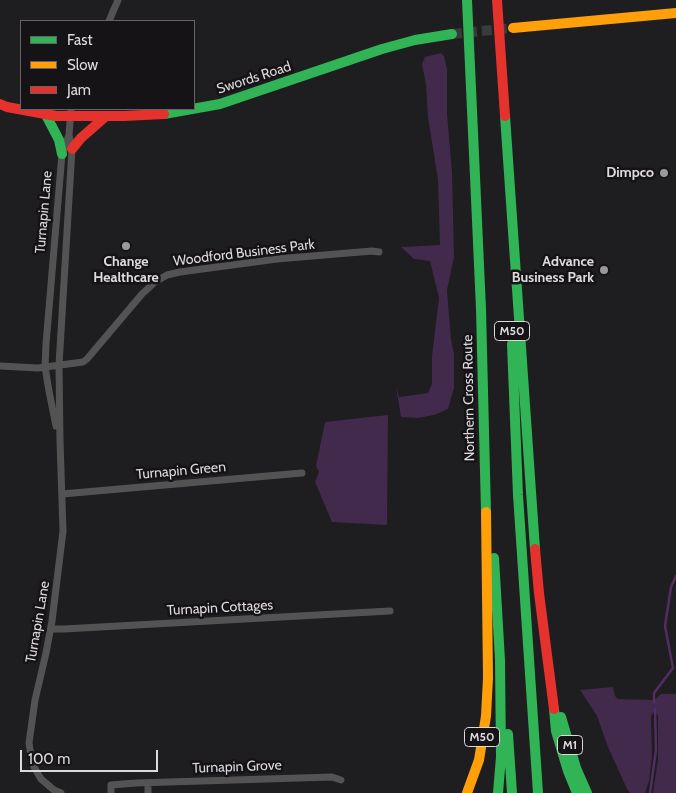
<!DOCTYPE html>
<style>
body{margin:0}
#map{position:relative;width:676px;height:793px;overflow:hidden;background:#1e1d1f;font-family:Cabin,sans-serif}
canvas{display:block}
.legend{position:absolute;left:20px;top:20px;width:175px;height:90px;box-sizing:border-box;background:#161317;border:1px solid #656366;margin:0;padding:6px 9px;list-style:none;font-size:15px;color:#dcdadd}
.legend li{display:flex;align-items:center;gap:10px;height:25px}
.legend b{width:25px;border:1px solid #656366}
.scale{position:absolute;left:20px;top:750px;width:138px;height:22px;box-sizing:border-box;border:2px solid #dcdadd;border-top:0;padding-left:6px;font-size:15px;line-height:18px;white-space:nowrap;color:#dcdadd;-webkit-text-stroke:4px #161317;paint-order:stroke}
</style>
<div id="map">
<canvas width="676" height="793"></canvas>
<ul class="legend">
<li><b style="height:6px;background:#30b455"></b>Fast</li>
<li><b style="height:6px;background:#ff9f0a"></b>Slow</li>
<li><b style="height:6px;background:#e5322d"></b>Jam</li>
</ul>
<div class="scale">100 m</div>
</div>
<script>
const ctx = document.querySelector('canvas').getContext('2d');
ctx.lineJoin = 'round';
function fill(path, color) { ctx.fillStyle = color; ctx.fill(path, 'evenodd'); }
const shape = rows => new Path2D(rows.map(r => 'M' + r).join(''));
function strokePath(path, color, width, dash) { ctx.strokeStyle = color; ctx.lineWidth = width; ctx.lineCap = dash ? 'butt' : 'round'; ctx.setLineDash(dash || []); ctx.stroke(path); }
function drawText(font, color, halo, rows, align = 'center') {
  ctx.font = font + ' Cabin,sans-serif'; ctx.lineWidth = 5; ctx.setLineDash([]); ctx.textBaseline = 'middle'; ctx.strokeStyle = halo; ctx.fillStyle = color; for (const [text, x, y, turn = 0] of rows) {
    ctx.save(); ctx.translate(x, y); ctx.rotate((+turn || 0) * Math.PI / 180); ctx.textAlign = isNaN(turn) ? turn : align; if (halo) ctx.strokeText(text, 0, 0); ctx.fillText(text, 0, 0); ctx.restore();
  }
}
const green = shape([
 [441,53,444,56,447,69,447,114,452,172,454,257,447,290,451,339,454,354,454,388,448,409,434,415,418,418,401,417,396,386,399,397,428,393,432,384,432,356,439,298,430,261,414,259,401,247,440,245,438,180,428,117,426,85,422,64,425,57],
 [388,415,387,525,332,522,315,482,319,472,316,466,325,422],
 [613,687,615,696,618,699,654,700,661,694,676,694,676,793,653,793,658,759,658,716,655,711,651,716,652,757,649,781,645,793,630,793,627,789,608,747,597,716,580,690]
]);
const stream = shape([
 [654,703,654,693,673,668,665,626,671,587,676,576],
 [650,793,656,750,655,709]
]);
const secondaryTunnel = shape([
 [452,34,513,28]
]);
const street = shape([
 [109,21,118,0],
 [0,366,38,368,83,362,87,359,142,294,155,282,167,275,180,272,277,259,372,251,379,252],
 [56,426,49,391,45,367,46,344,62,154,69,135],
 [62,494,302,473],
 [51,629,64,629,390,611],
 [61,793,54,790,41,779,34,767,31,756,29,743,35,700,46,653,52,621,63,531,60,441,59,365,72,149,69,135,71,109],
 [111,793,111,785,136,783,332,777,341,780],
 [148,793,148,783]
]);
const fast = shape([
 [467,0,481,309,486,512],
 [164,114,220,104,382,49,415,40,452,34],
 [46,115,59,140,62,154],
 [505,116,535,549],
 [512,344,518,495,538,793],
 [494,558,500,660,501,757,498,793],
 [554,709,556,731,568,771,577,793],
 [561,717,576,768,587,793],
 [508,734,512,793]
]);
const slow = shape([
 [513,28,676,13],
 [467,793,479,760,486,716,488,678,486,512]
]);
const jam = shape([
 [497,0,505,116],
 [0,104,7,107,56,116,124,116,164,114],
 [72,149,81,138,105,117],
 [535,549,539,593,554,709]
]);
const markers = [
 [664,173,5,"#9a989a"],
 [126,246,5,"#9a989a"],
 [604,270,5,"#9a989a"]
];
const shields = [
 [512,331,35],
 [482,737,35],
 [570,745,25]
];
const shieldNames = [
 ["M50",512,331],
 ["M50",482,737],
 ["M1",570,745]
];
const streetNames = [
 ["Swords Road",254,78,-18],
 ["Turnapin Lane",44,212,-85],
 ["Woodford Business Park",244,253,-7],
 ["Northern Cross Route",469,398,-91],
 ["Turnapin Green",181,471,-5],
 ["Turnapin Cottages",220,608,-3],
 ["Turnapin Lane",38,622,-80],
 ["Turnapin Grove",237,767,-2]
];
const poiNames = [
 ["Dimpco",654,173],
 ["Change",126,262,"center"],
 ["Healthcare",126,278,"center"],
 ["Advance",594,262],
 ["Business Park",594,278]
];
fill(green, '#412a4b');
strokePath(stream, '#532c63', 2.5);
strokePath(secondaryTunnel, '#3a393c', 10, [10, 5]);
strokePath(street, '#545354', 7);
strokePath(fast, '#30b455', 10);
strokePath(slow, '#ff9f0a', 10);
strokePath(jam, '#e5322d', 10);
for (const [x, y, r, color] of markers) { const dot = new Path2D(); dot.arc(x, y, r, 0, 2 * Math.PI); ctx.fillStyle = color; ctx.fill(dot); strokePath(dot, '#161317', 2); }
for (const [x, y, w] of shields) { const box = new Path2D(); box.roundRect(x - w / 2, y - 9.5, w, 19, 4); ctx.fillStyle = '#161317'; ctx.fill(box); strokePath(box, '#dcdadd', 1); }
drawText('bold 12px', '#dcdadd', null, shieldNames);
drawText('14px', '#dcdadd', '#161317', streetNames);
drawText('bold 14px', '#dcdadd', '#161317', poiNames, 'right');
</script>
